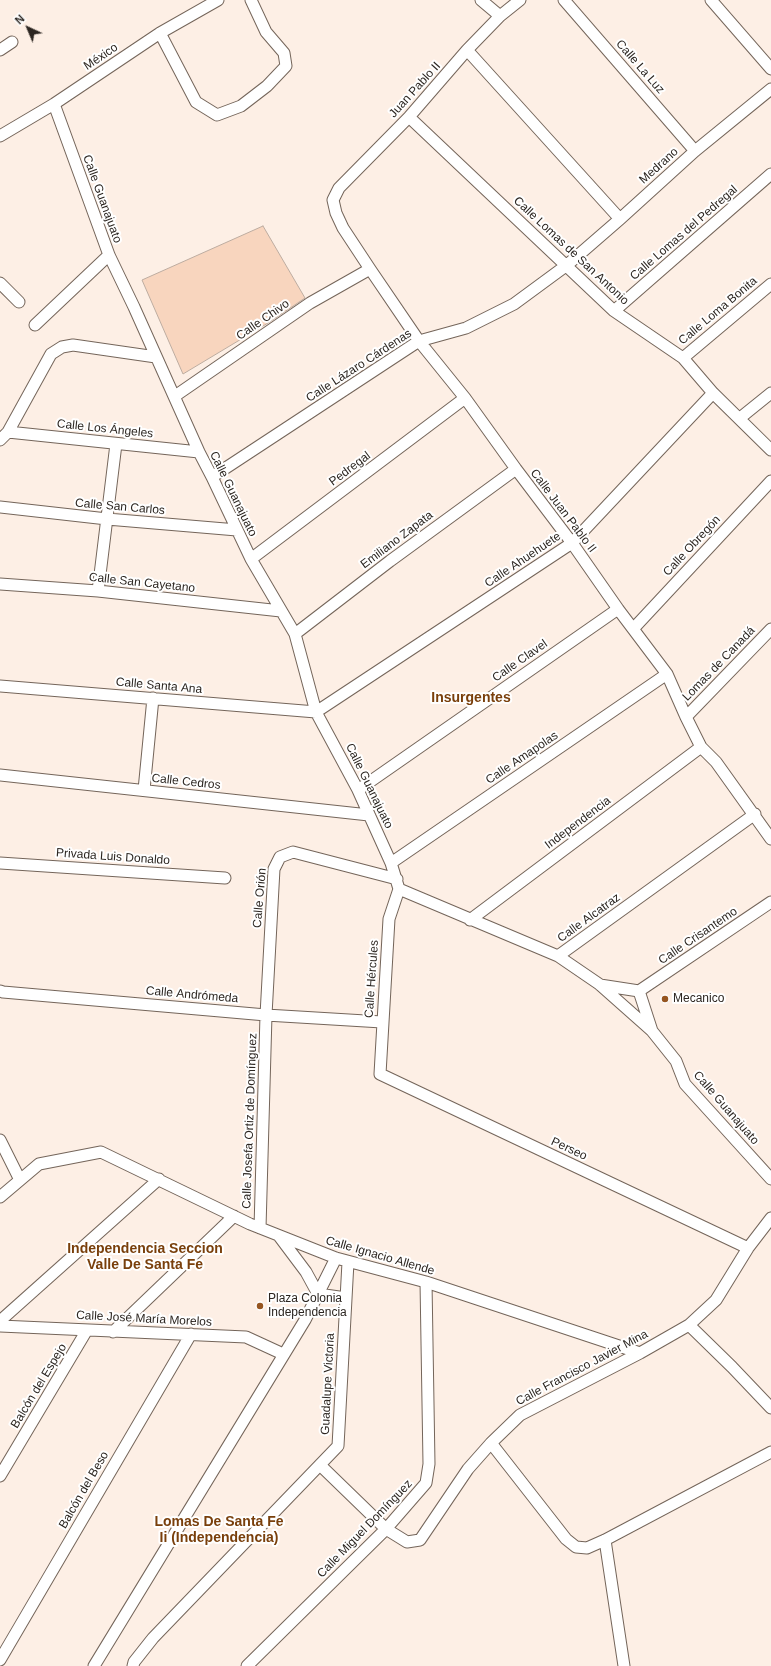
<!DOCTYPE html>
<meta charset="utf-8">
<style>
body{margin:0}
#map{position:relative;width:771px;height:1666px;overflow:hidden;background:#fdefe5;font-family:Helvetica,sans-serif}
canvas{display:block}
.north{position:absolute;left:8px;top:8px;width:40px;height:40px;-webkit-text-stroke:3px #fff;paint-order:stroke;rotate:316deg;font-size:11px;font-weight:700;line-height:16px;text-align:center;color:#2c2621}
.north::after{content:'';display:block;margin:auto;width:14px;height:18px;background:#2c2621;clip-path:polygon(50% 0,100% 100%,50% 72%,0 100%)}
</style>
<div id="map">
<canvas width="771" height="1666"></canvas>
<div class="north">N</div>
</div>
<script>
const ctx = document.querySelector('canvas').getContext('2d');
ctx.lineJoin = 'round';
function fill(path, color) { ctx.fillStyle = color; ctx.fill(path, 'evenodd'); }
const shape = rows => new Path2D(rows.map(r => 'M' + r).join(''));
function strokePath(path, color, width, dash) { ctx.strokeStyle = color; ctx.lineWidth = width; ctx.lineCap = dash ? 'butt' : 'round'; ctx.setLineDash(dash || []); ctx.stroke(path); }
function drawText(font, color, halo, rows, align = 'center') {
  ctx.font = font + ' Helvetica,sans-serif'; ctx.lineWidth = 4; ctx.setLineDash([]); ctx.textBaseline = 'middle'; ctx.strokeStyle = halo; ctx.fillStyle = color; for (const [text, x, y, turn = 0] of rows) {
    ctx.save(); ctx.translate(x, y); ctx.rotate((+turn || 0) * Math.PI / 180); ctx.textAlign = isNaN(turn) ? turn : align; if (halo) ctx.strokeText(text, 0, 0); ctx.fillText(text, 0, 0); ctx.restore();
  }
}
const building = shape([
 [263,226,305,298,268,323,183,374,142,280,263,226]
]);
const street = shape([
 [481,0,500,16],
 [520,0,500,16,467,50,409,117,339,188,333,200,336,213,343,228,370,269,419,341,465,398,516,469,572,543,618,609,667,674,686,717,701,747,716,762,771,839],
 [564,0,695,151],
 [711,0,771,69],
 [160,33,196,102,217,115,241,106,267,86,286,66,284,53,266,32,251,0],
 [0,50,12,42],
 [467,50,620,219],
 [54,104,109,255,134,307,199,452,212,477,251,559,295,634,316,712,358,790,391,863,399,889],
 [409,117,614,311,683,358,713,393,771,450],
 [0,136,54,104,160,33,218,0],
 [0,283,19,302],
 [614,311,771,174],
 [35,325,109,255],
 [683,358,771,284],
 [175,396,310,303,370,269],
 [740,418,771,393],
 [8,432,199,452],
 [0,440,8,432,51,354,62,347,73,345,156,357],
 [212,477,419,341,466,328,514,304,567,265,620,219,695,151,771,89],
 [0,507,107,519,237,530],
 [251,559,465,398],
 [0,584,98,591,281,611],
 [98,591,116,444],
 [633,629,771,481],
 [295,634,390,561,516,469],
 [0,686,316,712,572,543,713,393],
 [686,717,771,629],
 [0,775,369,815],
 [144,790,153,698],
 [358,790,618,609],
 [0,863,225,878],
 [391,863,667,674],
 [399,889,389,919,380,1074,748,1248],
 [399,889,558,956,599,984,652,1031,676,1061,685,1084,771,1179],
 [470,920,701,747],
 [558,956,755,814],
 [600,985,639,991,771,902],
 [0,991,3,992,266,1015,382,1022],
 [639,991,652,1031],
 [0,1140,20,1180],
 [0,1197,39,1164,101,1152,250,1224,336,1258,426,1282,640,1353],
 [260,1228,266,1015,274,869,280,857,293,852,397,879],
 [279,1236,306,1272,318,1294,346,1298],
 [0,1321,159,1179],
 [689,1325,732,1367,771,1408],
 [0,1326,246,1337,283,1354],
 [113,1332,234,1216],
 [491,1443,566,1539,576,1547,587,1548,605,1540,771,1452],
 [320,1465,386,1529,407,1542,420,1540,468,1469,491,1443,520,1415,640,1353,689,1325,716,1300,748,1248,771,1218],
 [0,1476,87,1330],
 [605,1540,624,1666],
 [0,1660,191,1334],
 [94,1666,305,1320,336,1258],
 [133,1666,134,1662,153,1638,338,1446,348,1262],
 [247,1666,386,1529,426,1483,429,1464,426,1282]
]);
const markers = [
 [665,999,4,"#965520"],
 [260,1306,4,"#965520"]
];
const streetNames = [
 ["México",101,57,-34],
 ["Calle La Luz",640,67,49],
 ["Juan Pablo II",415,90,-48],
 ["Medrano",659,166,-42],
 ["Calle Guanajuato",102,199,70],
 ["Calle Lomas del Pedregal",684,233,-41],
 ["Calle Lomas de San Antonio",571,251,43],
 ["Calle Loma Bonita",718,311,-40],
 ["Calle Chivo",263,320,-35],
 ["Calle Lázaro Cárdenas",359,366,-33],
 ["Calle Los Ángeles",105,429,6],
 ["Pedregal",350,469,-37],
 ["Calle Guanajuato",233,494,64],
 ["Calle San Carlos",120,507,5],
 ["Calle Juan Pablo II",563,511,53],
 ["Emiliano Zapata",397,540,-37],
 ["Calle Obregón",692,546,-47],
 ["Calle Ahuehuete",523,560,-34],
 ["Calle San Cayetano",142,583,6],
 ["Calle Clavel",520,661,-35],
 ["Lomas de Canadá",719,664,-46],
 ["Calle Santa Ana",159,686,5],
 ["Calle Amapolas",522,758,-34],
 ["Calle Cedros",186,782,6],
 ["Calle Guanajuato",369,786,64],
 ["Independencia",578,823,-37],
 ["Privada Luis Donaldo",113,857,4],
 ["Calle Orión",260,898,-85],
 ["Calle Alcatraz",589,918,-36],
 ["Calle Crisantemo",698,936,-34],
 ["Calle Hércules",372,979,-86],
 ["Calle Andrómeda",192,995,5],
 ["Calle Guanajuato",726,1108,49],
 ["Calle Josefa Ortiz de Domínguez",250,1121,-88],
 ["Perseo",569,1149,25],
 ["Calle Ignacio Allende",380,1256,16],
 ["Calle José María Morelos",144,1319,3],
 ["Calle Francisco Javier Mina",582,1368,-28],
 ["Guadalupe Victoria",328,1384,-87],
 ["Balcón del Espejo",39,1386,-59],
 ["Balcón del Beso",84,1490,-60],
 ["Calle Miguel Domínguez",365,1529,-46]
];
const poiNames = [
 ["Mecanico",673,999],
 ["Plaza Colonia",268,1299],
 ["Independencia",268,1313]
];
const quarterNames = [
 ["Insurgentes",471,698],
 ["Independencia Seccion",145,1249],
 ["Valle De Santa Fe",145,1265],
 ["Lomas De Santa Fe",219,1522],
 ["Ii (Independencia)",219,1538]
];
fill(building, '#f8d5be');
strokePath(building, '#bdaca0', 1);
strokePath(street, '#74655a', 13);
strokePath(street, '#fff', 11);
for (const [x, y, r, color] of markers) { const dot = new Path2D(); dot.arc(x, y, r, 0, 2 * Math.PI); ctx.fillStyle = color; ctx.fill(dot); strokePath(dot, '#fff', 1.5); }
drawText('12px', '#2c2621', '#fff', streetNames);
drawText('12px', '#2c2621', '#fff', poiNames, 'left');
drawText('bold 14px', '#793f0b', '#fff', quarterNames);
</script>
